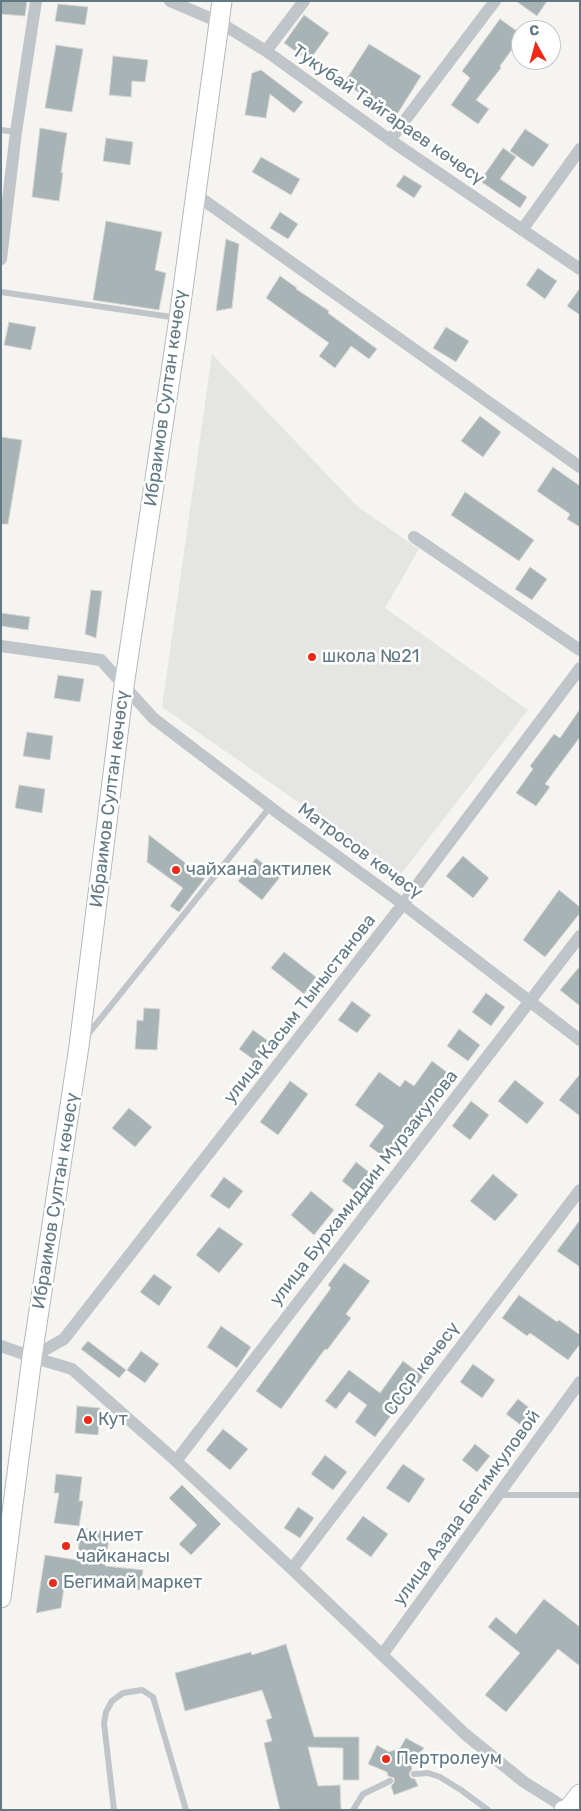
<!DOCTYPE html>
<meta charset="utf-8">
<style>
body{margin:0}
#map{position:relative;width:581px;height:1811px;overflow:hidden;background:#f5f4f0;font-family:Rubik,sans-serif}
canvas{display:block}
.frame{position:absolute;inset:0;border:2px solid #627984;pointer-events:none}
.north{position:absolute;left:511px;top:20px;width:50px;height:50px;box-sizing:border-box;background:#fff;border:1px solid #c0c9ce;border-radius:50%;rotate:353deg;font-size:14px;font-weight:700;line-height:20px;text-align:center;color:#627984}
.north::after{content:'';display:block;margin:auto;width:18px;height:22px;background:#ee2a17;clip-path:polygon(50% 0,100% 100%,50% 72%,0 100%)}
</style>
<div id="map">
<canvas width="581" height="1811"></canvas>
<div class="frame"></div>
<div class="north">С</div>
</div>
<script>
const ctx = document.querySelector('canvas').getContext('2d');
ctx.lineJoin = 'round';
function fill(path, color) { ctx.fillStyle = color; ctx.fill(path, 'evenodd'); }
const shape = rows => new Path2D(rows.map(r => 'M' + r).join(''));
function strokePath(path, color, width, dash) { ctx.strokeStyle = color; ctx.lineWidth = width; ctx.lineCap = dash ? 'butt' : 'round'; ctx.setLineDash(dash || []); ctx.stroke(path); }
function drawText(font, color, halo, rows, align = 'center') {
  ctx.font = font + ' Rubik,sans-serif'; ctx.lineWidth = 5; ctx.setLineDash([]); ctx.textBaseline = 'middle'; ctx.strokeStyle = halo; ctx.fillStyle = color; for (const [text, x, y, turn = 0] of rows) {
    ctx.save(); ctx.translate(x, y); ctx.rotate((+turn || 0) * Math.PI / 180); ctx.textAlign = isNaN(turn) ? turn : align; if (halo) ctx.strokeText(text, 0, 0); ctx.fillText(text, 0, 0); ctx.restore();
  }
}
const built = shape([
 [212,354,358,507,419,549,385,608,528,710,401,874,162,707]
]);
const building = shape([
 [1,1,27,1,25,16,1,14,1,1],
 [516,1,547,1,537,16,516,1],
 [58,4,88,7,85,25,55,21,58,4],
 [304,15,329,33,309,61,284,43,304,15],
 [500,19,521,34,521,37,500,66,501,68,476,100,489,109,478,124,451,105,470,78,462,71,500,19],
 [369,44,421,76,396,116,344,83,369,44],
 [56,45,83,49,72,112,45,108,56,45],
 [113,56,148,60,145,82,132,81,131,97,109,95,113,56],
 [261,70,303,102,294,113,270,94,266,118,245,115,252,73,261,70],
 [40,128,67,133,61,173,63,173,59,201,32,197,40,128],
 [525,129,549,145,533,167,510,151,525,129],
 [106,138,133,142,130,165,103,161,106,138],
 [503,148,516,157,500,179,527,197,520,208,480,181,503,148],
 [261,157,300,179,291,195,252,172,261,157],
 [404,175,422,186,414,198,396,186,404,175],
 [280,212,298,224,288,239,270,228,280,212],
 [106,221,162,232,155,270,166,273,159,310,93,300,106,221],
 [226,239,239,244,232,308,216,311,226,239],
 [538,268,557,281,545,299,526,285,538,268],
 [280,276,297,288,296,289,329,311,328,313,377,349,369,359,351,346,335,368,319,356,329,343,266,298,280,276],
 [580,288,580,315,567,306,580,288],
 [9,322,36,327,31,350,4,345,9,322],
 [446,327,469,341,456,362,433,348,446,327],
 [480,416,501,432,483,457,461,441,480,416],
 [1,437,22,440,8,524,1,524,1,437],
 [553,467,580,486,580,527,567,519,570,514,537,491,553,467],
 [465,492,534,540,519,561,451,515,465,492],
 [530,567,547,579,532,600,515,589,530,567],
 [91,590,102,591,96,638,85,634,91,590],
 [1,613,30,617,28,630,1,626,1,613],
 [58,675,84,679,80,702,54,698,58,675],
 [580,709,580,737,545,784,550,787,536,806,516,793,533,769,530,766,554,734,560,738,580,709],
 [27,732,53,736,50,760,23,756,27,732],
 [19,785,45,789,42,813,15,808,19,785],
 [149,835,205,878,179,912,170,906,183,888,147,862,149,835],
 [463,856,489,878,473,898,446,876,463,856],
 [256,858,280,877,262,900,238,881,256,858],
 [559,890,580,907,580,913,545,957,523,940,559,890],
 [284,952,316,977,304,994,271,968,284,952],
 [580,966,580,1006,560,990,580,966],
 [486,993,505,1007,491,1026,472,1012,486,993],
 [352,1001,371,1015,357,1033,338,1020,352,1001],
 [144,1008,160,1009,157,1050,135,1049,137,1020,143,1021,144,1008],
 [459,1029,480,1045,468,1061,447,1046,459,1029],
 [253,1030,271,1043,257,1062,239,1049,253,1030],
 [432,1061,452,1076,405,1141,403,1139,388,1160,369,1146,384,1126,355,1105,379,1072,400,1087,405,1080,414,1086,432,1061],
 [580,1074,580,1116,559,1100,580,1074],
 [515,1080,544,1103,527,1124,498,1101,515,1080],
 [290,1081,308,1094,278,1135,260,1122,290,1081],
 [471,1101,489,1115,470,1140,452,1126,471,1101],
 [129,1108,152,1127,135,1147,112,1128,129,1108],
 [356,1162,374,1176,360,1195,342,1181,356,1162],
 [493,1174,518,1195,495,1221,470,1201,493,1174],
 [224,1177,243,1191,229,1209,210,1196,224,1177],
 [311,1191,334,1210,314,1235,291,1215,311,1191],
 [580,1220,580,1267,557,1251,580,1220],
 [219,1227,243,1244,219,1273,196,1255,219,1227],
 [344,1263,370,1281,346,1314,351,1318,327,1350,325,1349,281,1409,256,1391,331,1288,328,1285,344,1263],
 [154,1274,172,1287,159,1306,140,1292,154,1274],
 [519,1295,557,1322,559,1320,580,1335,580,1344,568,1360,530,1333,527,1336,502,1318,519,1295],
 [221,1326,251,1347,237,1368,207,1347,221,1326],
 [88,1341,126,1370,119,1378,81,1349,88,1341],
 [141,1351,159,1364,145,1383,127,1370,141,1351],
 [403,1361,423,1376,409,1397,406,1395,375,1437,355,1422,367,1405,349,1392,336,1409,325,1401,349,1370,380,1393,403,1361],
 [473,1364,495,1380,482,1398,460,1382,473,1364],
 [518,1399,537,1414,526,1429,506,1414,518,1399],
 [77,1406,100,1408,98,1435,75,1433,77,1406],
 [223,1429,248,1449,230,1470,206,1450,223,1429],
 [475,1444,490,1456,477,1472,462,1460,475,1444],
 [325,1455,347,1472,333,1490,311,1474,325,1455],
 [403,1464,425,1479,409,1503,386,1488,403,1464],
 [56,1474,82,1477,79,1501,83,1501,79,1526,54,1523,59,1493,54,1493,56,1474],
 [182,1485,221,1524,191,1555,179,1544,197,1525,169,1498,182,1485],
 [298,1507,314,1518,300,1538,284,1528,298,1507],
 [363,1516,388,1534,371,1557,346,1539,363,1516],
 [81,1528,110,1532,105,1566,143,1570,140,1590,65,1580,61,1608,36,1613,45,1555,77,1560,81,1528],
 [544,1599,580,1627,580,1666,558,1649,506,1712,485,1695,520,1653,488,1627,496,1617,516,1634,544,1599],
 [286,1644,314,1737,359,1737,359,1780,343,1780,343,1748,308,1747,318,1786,340,1785,341,1810,280,1810,264,1743,272,1741,266,1720,272,1718,262,1690,185,1711,175,1673,251,1652,252,1655,286,1644],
 [406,1738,424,1748,411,1765,412,1769,409,1774,411,1778,415,1779,418,1786,394,1795,391,1786,394,1783,394,1778,388,1776,387,1772,368,1764,377,1745,389,1752,400,1748,406,1738]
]);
const service = shape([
 [1,130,16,132],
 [1,292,178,318],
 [85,1038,270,807],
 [499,1495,580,1495],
 [414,1774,428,1773,440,1777,461,1790,488,1810],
 [114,1810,104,1723,106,1712,112,1701,123,1693,142,1690,153,1697,186,1810],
 [353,1810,363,1794,390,1781]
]);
const minor = shape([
 [170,1,219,22,266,51,390,140,580,269],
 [266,51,304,1],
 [390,140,495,1],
 [195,194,580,467],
 [522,230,580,149],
 [1,259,16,132,36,1],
 [414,537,580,650],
 [1,646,101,660,153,718,282,816,403,904,580,1040],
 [1,1346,32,1357,72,1369,176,1461,292,1569,465,1734,524,1782,569,1810],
 [32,1357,64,1339,403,904,580,668],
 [176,1461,580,936],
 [292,1569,580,1190],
 [382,1655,580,1382]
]);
const secondary = shape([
 [1,1598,32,1357,79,1046,124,686,179,318,222,1],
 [564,1810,568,1809,580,1794]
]);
const markers = [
 [312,657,5,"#ee2a17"],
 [176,870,5,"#ee2a17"],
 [88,1420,5,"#ee2a17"],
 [66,1546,5,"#ee2a17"],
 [53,1583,5,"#ee2a17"],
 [386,1759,5,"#ee2a17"]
];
const streetNames = [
 ["Тукубай Тайгараев көчөсү",388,115,35],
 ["Ибраимов Султан көчөсү",166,398,-82],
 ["Ибраимов Султан көчөсү",110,799,-83],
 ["Матросов көчөсү",360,851,36],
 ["улица Касым Тыныстанова",300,1009,-52],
 ["улица Бурхамиддин Мурзакулова",364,1188,-52],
 ["Ибраимов Султан көчөсү",56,1201,-81],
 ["СССР көчөсү",422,1369,-53],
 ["улица Азада Бегимкуловой",467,1508,-54]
];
const poiNames = [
 ["школа №21",322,657],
 ["чайхана актилек",186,870],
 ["Кут",98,1420],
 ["Ак ниет",76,1536],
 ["чайканасы",76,1557],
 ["Бегимай маркет",63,1583],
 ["Пертролеум",396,1759]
];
fill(built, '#e5e6e4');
fill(building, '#a8b3b6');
strokePath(building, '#d6d5d3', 1);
strokePath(secondary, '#b2b9bc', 21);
strokePath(service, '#bfc5c8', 6);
strokePath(minor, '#bfc5c8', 12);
strokePath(secondary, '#fff', 19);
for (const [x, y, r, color] of markers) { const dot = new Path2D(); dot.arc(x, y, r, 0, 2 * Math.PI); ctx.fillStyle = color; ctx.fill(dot); strokePath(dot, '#fff', 2); }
drawText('18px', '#627984', '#fff', streetNames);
drawText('18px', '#627984', '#fff', poiNames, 'left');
</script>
